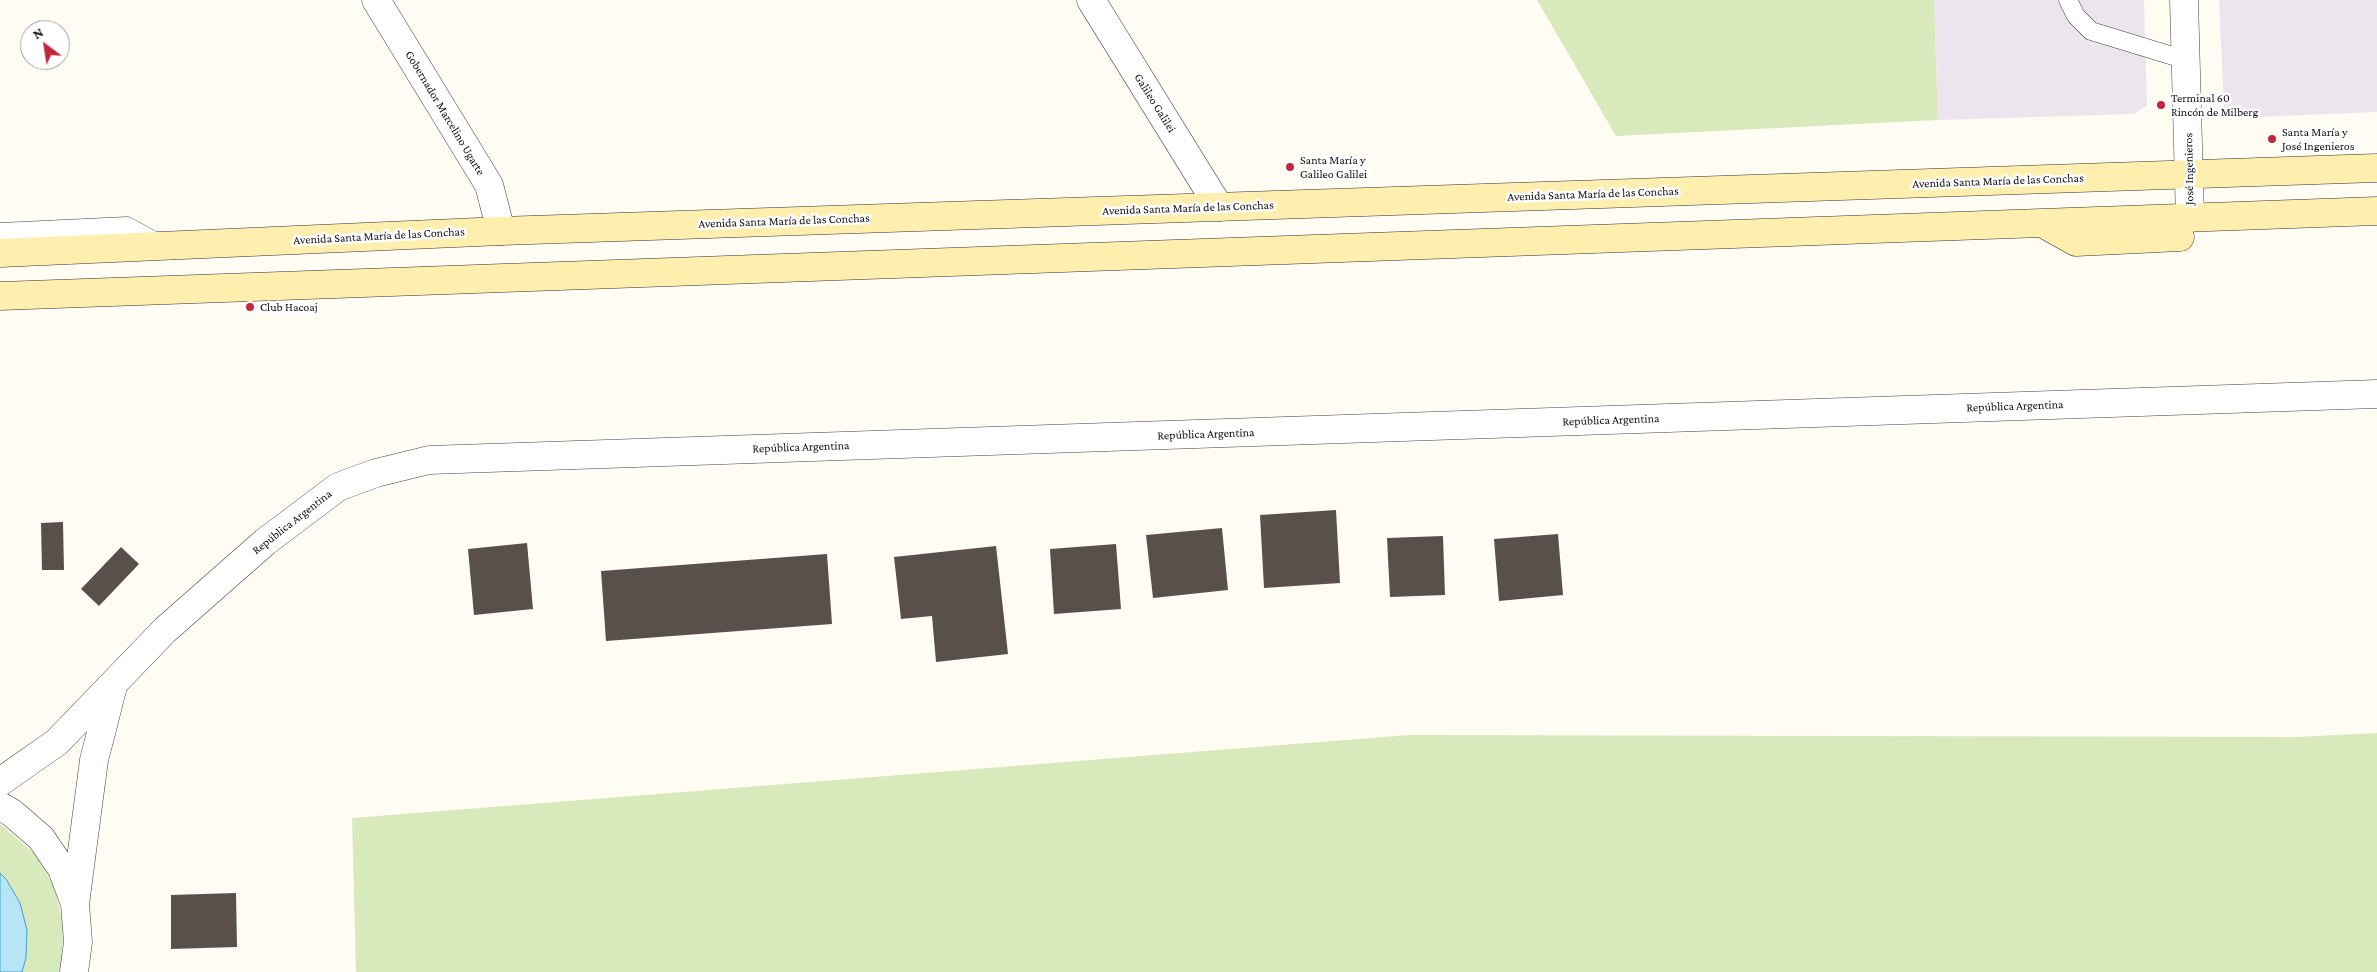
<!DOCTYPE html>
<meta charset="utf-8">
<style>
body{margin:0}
#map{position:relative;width:2377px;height:972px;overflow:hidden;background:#fffcf3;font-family:"Crimson Pro",serif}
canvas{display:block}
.north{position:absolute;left:20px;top:20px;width:50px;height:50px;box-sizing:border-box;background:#fff;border:1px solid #9f9f9f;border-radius:50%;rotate:329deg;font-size:14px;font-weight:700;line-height:20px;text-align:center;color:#101010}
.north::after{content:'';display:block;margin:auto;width:18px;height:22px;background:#c2263a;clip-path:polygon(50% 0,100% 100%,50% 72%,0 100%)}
</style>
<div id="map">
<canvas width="2377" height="972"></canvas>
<div class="north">N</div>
</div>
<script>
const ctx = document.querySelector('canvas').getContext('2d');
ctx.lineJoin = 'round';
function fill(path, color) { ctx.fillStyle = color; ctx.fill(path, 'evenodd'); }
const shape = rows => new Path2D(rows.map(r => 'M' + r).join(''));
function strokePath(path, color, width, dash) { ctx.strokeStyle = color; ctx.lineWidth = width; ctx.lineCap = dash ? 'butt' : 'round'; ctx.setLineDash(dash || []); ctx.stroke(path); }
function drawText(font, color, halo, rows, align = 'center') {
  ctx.font = font + ' "Crimson Pro",serif'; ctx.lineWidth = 5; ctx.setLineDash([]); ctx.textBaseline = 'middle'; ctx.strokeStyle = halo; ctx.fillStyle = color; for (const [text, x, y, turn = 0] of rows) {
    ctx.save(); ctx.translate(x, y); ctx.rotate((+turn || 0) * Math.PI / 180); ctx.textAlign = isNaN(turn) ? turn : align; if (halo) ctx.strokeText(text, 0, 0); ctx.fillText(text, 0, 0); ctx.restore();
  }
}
const industrial = shape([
 [1934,0,2144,0,2147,106,2134,114,1938,120],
 [2219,0,2377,0,2377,112,2234,118,2224,109]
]);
const green = shape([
 [1537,0,1934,0,1938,120,1616,136],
 [2377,733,2377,972,356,972,352,818,1409,735,2296,737],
 [0,824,34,853,54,886,63,924,62,963,59,972,22,972,26,958,27,930,20,903,6,879,0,873]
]);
const water = shape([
 [0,873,6,879,20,903,27,930,26,958,22,972,0,972,0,873]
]);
const building = shape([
 [1336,510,1340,583,1264,588,1260,515],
 [63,522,64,570,42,570,41,523],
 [1222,528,1228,590,1153,598,1146,535],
 [1558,534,1563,595,1499,601,1494,539],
 [1443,536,1445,595,1390,597,1387,538],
 [527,543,533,609,474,615,468,549],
 [1116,544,1121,609,1054,614,1050,549],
 [996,546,1008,654,936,662,932,616,901,619,894,557],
 [121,547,139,564,99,606,81,589],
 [827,554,832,624,606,641,601,571],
 [236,893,237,947,171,949,171,895]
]);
const service = shape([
 [2068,0,2076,16,2091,31,2186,60],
 [0,232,127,226,160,244]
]);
const minor = shape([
 [376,0,489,185,501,231],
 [1091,0,1219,207],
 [2184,0,2190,218],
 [0,782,57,742,165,630,265,542,338,487,376,473,429,460,2377,394],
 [0,806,12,813,41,838,62,869,75,904,78,942,74,972],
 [75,904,94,760,113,686]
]);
const secondary = shape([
 [2042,223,2076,242,2180,237],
 [0,253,501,231,2377,168],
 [0,296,2377,211]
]);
const markers = [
 [2161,105,5,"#c2263a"],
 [2272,139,5,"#c2263a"],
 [1290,167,5,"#c2263a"],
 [250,307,5,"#c2263a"]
];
const poiNames = [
 ["Terminal 60",2171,98],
 ["Rincón de Milberg",2171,112],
 ["Santa María y",2282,132],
 ["José Ingenieros",2282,146],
 ["Santa María y",1300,160],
 ["Galileo Galilei",1300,174],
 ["Club Hacoaj",260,307]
];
const streetNames = [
 ["Galileo Galilei",1155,103,58],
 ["Gobernador Marcelino Ugarte",445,113,59],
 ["José Ingenieros",2189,169,-91],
 ["Avenida Santa María de las Conchas",1998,181,-2],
 ["Avenida Santa María de las Conchas",1593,194,-2],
 ["Avenida Santa María de las Conchas",1188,208,-2],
 ["Avenida Santa María de las Conchas",784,221,-2],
 ["Avenida Santa María de las Conchas",379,236,-3],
 ["República Argentina",2015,406,-2],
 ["República Argentina",1611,420,-2],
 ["República Argentina",1206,434,-2],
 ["República Argentina",801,447,-2],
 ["República Argentina",292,522,-38]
];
fill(industrial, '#ece5ee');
fill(green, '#d8eabc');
fill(water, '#b7e4f7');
strokePath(water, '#3ea1ce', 1);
fill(building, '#59504c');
strokePath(service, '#434343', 19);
strokePath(minor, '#434343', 29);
strokePath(secondary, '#323232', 29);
strokePath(service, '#fff', 18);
strokePath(minor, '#fff', 28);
strokePath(secondary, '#ffefae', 28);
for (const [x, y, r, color] of markers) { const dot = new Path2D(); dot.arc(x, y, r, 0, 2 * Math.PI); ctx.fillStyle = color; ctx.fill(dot); strokePath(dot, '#fff', 2); }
drawText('12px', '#101010', '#fff', poiNames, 'left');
drawText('12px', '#101010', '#fff', streetNames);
</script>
